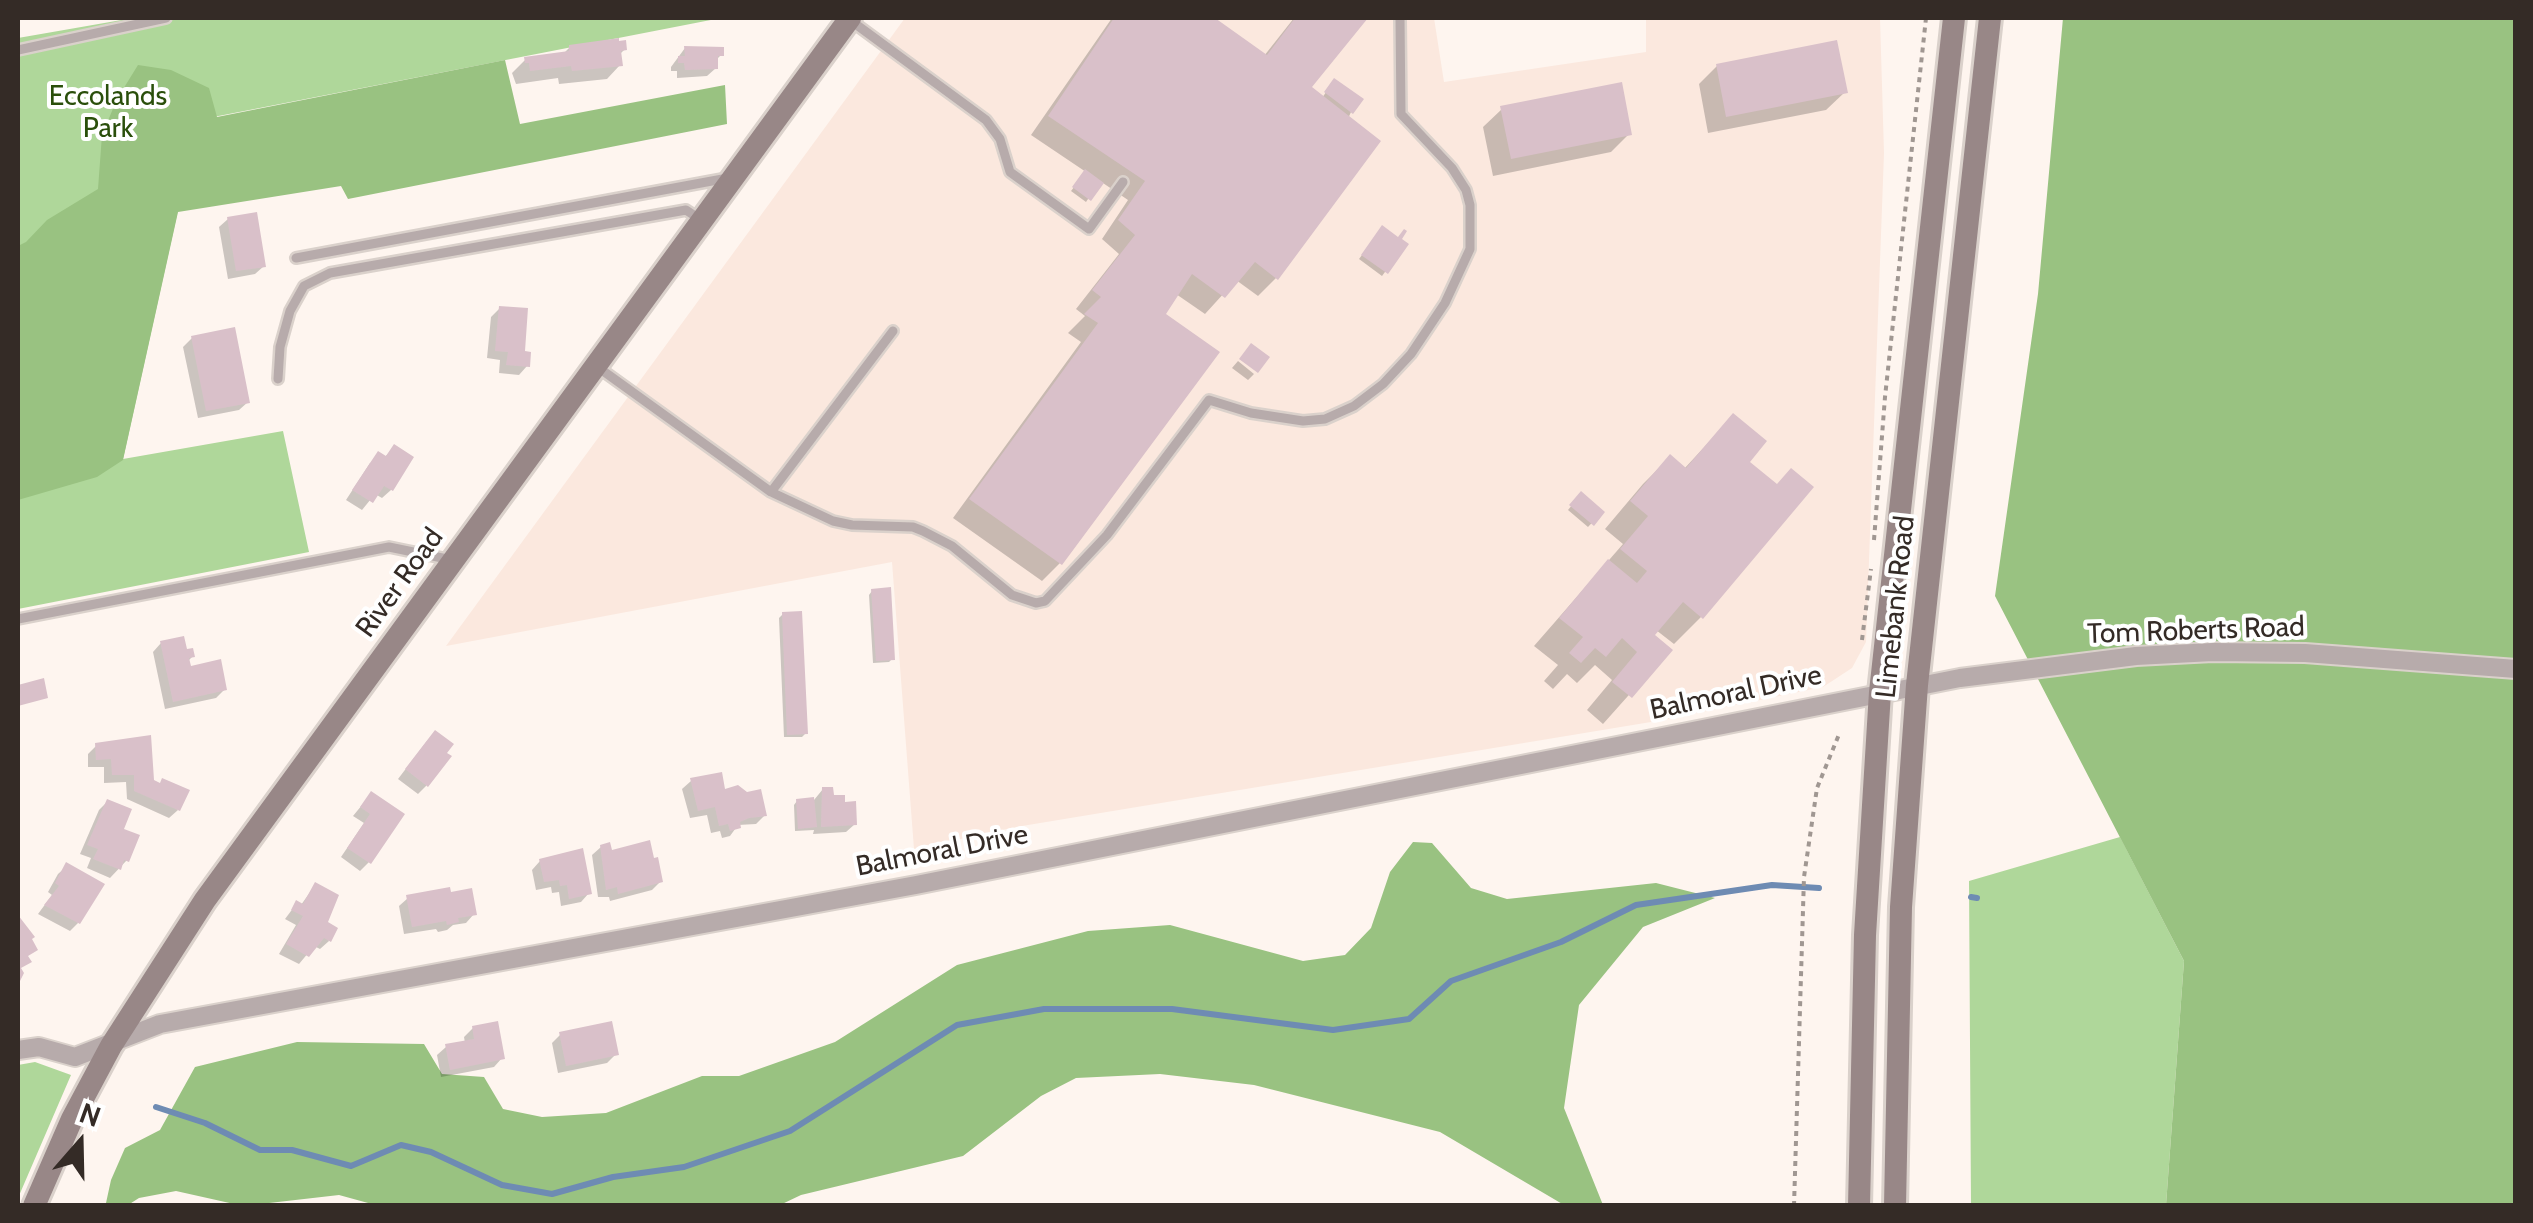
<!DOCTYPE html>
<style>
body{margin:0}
#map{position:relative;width:2533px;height:1223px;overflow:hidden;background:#fef5ef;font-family:Cabin,sans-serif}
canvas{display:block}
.frame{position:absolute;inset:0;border:20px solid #342b26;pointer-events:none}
.north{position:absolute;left:30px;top:1093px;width:100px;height:100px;-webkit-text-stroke:8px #fff;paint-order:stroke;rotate:20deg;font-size:28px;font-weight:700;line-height:40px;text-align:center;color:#342b26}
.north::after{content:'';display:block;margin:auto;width:35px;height:45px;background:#342b26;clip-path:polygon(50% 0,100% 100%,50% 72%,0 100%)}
</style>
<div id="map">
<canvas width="2533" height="1223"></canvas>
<div class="frame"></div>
<div class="north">N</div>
</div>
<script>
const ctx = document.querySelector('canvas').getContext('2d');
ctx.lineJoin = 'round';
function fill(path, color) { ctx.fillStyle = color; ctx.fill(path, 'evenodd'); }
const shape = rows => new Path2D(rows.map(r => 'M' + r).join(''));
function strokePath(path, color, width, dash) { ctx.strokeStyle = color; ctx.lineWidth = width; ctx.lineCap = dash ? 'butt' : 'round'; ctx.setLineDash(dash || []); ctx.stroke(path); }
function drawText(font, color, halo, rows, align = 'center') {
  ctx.font = font + ' Cabin,sans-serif'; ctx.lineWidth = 8; ctx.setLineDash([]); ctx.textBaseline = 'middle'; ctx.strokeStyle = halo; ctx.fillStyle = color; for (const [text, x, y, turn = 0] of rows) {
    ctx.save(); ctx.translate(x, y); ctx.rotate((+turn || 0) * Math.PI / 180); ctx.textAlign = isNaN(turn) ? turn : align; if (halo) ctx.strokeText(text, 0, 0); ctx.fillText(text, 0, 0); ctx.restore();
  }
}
const built = shape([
 [905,18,1434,18,1444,82,1646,52,1646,18,1880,18,1884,153,1866,642,1852,668,1823,687,1663,720,1016,827,914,849,892,562,446,646]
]);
const green = shape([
 [133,18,721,18,198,120,123,459,283,431,309,552,18,609,18,38],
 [2120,837,2184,961,2166,1205,1971,1205,1969,881],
 [35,1062,71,1075,18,1198,18,1065]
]);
const forest = shape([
 [2063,18,2515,18,2515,1205,2166,1205,2184,961,1995,596,2038,294],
 [505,60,520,124,725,85,727,124,348,199,341,186,178,212,123,460,97,477,18,500,18,246,26,242,47,220,98,189,102,135,117,99,138,65,171,70,209,88,217,117],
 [1413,842,1432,843,1471,888,1507,899,1656,883,1715,898,1643,927,1579,1005,1564,1108,1603,1205,1564,1205,1440,1132,1254,1085,1160,1074,1076,1078,1041,1096,963,1156,801,1195,780,1205,379,1206,339,1195,243,1206,176,1191,139,1198,128,1205,106,1203,111,1180,125,1148,160,1130,195,1067,297,1042,424,1044,442,1074,484,1077,503,1109,542,1117,606,1113,702,1076,739,1076,835,1042,957,965,1088,931,1170,925,1303,961,1345,955,1371,928,1390,872]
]);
const shadow = shape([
 [1112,18,1211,18,1264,56,1294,18,1364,18,1308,87,1322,98,1331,85,1351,112,1276,278,1258,296,1236,280,1205,314,1176,294,1162,314,1060,563,1042,581,953,518,1081,342,1068,333,1085,316,1076,309,1119,254,1102,239,1128,200,1100,181,1086,202,1071,191,1086,172,1031,135],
 [570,47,625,49,619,55,620,65,607,79,559,84,558,78,516,84,512,73,526,59,563,54],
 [685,48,721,55,716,60,716,68,707,76,677,78,677,71,671,71,671,67],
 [1717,66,1845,92,1826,110,1708,133,1699,84],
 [1502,109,1629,134,1611,152,1493,176,1483,127],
 [228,219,264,266,255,274,228,279,219,227],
 [1379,232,1405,245,1382,276,1359,259],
 [500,308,527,366,519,375,499,373,500,360,487,358,491,317],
 [192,338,248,402,239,410,198,418,183,347],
 [1238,361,1254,374,1248,380,1232,368],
 [1733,416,1747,462,1701,617,1674,644,1656,630,1652,635,1669,650,1603,724,1587,710,1612,680,1595,665,1577,683,1567,674,1553,689,1544,681,1558,665,1534,646,1623,544,1605,529,1643,484,1670,457,1684,469],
 [394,447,411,458,391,490,382,498,375,494,362,510,346,500,370,463,384,458],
 [1581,494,1602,512,1588,527,1568,510],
 [872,591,892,659,889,662,873,663,869,595],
 [783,614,806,733,802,737,784,737,779,618],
 [161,643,193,656,187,662,189,669,225,689,216,698,165,709,153,652],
 [427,741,426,786,418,794,398,779],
 [97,745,151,782,178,810,169,818,127,799,126,782,104,783,104,767,88,767,88,754],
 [691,781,723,792,746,794,765,815,756,824,738,825,730,836,722,838,720,831,711,833,707,815,690,818,682,789],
 [823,789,855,824,846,832,813,834,814,830,795,831,794,805,797,801,814,800],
 [371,794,369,862,360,871,341,857,364,823,353,816],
 [107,802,120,830,127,860,110,878,87,868,91,858,80,854,99,810],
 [601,847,610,854,660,882,652,890,610,901,609,897,598,897,592,855],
 [540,861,589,893,581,902,561,906,559,892,552,893,551,887,536,890,532,870],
 [67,866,78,923,70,931,38,914,52,895,48,892,58,874],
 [315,885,329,941,320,949,314,946,299,964,279,954,296,925,285,919,297,903,301,905],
 [408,898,474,914,466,923,453,925,447,930,438,932,436,929,404,934,399,906],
 [473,1028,502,1058,494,1067,441,1077,437,1055,446,1047,465,1043,464,1037],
 [560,1035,616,1054,607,1063,558,1073,552,1043]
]);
const stream = shape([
 [1971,897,1977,898],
 [156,1107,205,1123,260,1150,292,1150,351,1166,401,1145,431,1152,502,1185,552,1194,613,1177,684,1167,790,1131,957,1025,1044,1009,1172,1009,1333,1030,1409,1019,1451,981,1561,942,1636,905,1772,885,1819,888]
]);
const building = shape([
 [1114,18,1215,18,1267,55,1295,18,1368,18,1312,87,1381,141,1278,280,1255,262,1225,298,1192,274,1166,314,1220,352,1062,565,969,499,1098,323,1084,314,1101,297,1092,290,1135,235,1118,220,1145,181,1048,116],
 [619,38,619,41,626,40,627,50,621,51,623,66,572,71,571,66,530,71,529,63,525,63,524,57,569,51,569,45],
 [1837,40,1848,93,1726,117,1716,64],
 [684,46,724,47,724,56,718,56,718,69,685,70,684,63,678,63,678,56,685,56],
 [1334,78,1364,99,1353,114,1324,92],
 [1622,82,1632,135,1511,159,1500,106],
 [1085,169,1104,183,1091,201,1072,187],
 [257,212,266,267,236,271,227,217],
 [1382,225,1398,237,1404,229,1407,231,1402,239,1409,244,1388,274,1361,255],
 [499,306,528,308,525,351,531,352,530,367,506,365,508,352,495,351],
 [235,327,250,403,206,411,191,336],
 [1251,343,1270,357,1258,373,1239,359],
 [1733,413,1767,441,1750,462,1777,484,1791,468,1814,487,1703,619,1683,602,1655,635,1673,650,1632,698,1612,682,1637,652,1622,638,1606,657,1595,648,1581,663,1569,653,1583,637,1559,618,1608,559,1637,583,1647,571,1620,549,1648,516,1630,501,1670,454,1686,468],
 [394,444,414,457,393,491,384,486,373,503,352,490,378,451,386,456],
 [1581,491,1605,512,1594,526,1569,505],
 [891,587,895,660,876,661,871,589],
 [802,611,808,734,787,735,782,612],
 [184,636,187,649,193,648,195,657,189,658,191,666,221,659,227,690,173,702,160,641],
 [44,678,48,698,18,706,18,685],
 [435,730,454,744,447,753,452,756,428,787,405,769],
 [151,735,154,780,160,783,162,778,190,790,180,811,134,791,134,775,112,775,111,759,96,760,95,743],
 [722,772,725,789,738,785,747,792,761,789,767,816,749,818,740,822,741,828,730,831,728,824,719,826,715,807,698,811,690,778],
 [822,787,833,787,834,795,845,795,845,802,856,801,857,825,821,827],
 [371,791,405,814,371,864,347,848,370,814,360,807],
 [814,797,817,827,798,829,796,799],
 [107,799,132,809,124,829,140,835,129,862,124,860,121,870,93,859,98,849,87,845],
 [650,840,654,858,658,857,663,882,618,894,617,887,606,890,600,845,610,842,612,850],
 [583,848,592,894,569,899,567,885,560,886,559,880,544,882,539,859],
 [66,862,105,884,80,924,44,905,59,886,55,883],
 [315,882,339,895,328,922,338,928,331,942,324,938,309,957,286,944,303,916,291,910,296,900,303,904],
 [450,887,451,892,472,888,477,915,458,918,459,922,447,925,446,921,412,927,406,895],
 [18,915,35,937,32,939,38,950,28,956,32,962,21,968,24,973,18,985],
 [498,1021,505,1059,450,1070,445,1044,474,1039,472,1026],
 [612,1021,619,1055,566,1066,559,1032]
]);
const path = shape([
 [1874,540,1885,397,1926,18],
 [1862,640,1871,569],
 [1794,1206,1804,877,1817,788,1840,732]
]);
const service = shape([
 [850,20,986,120,1000,139,1010,172,1089,229,1123,182],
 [18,50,166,18],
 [296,258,728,178],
 [599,368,771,492,833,521,852,525,913,527,923,531,952,546,1012,595,1036,603,1045,601,1107,535,1209,400,1251,413,1303,421,1325,419,1354,406,1383,384,1411,354,1445,303,1470,249,1470,205,1466,190,1452,168,1401,114,1400,18],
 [278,379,280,347,290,311,304,286,330,273,686,210,701,220],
 [771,492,893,331],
 [18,619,389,547,452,560]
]);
const minor = shape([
 [18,1050,39,1047,75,1057,160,1024,916,885,1960,678,2136,656,2213,652,2305,653,2516,669]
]);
const secondary = shape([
 [34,1206,72,1119,111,1046,205,900,850,18],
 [1859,1206,1865,935,1880,692,1954,18],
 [1895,1206,1901,907,1917,685,1990,18]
]);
const parkNames = [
 ["Eccolands",108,97],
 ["Park",108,129]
];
const streetNames = [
 ["River Road",400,583,-54],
 ["Limebank Road",1896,607,-84],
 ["Tom Roberts Road",2196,631,-2],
 ["Balmoral Drive",1736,693,-12],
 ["Balmoral Drive",942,851,-11]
];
fill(built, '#fbe8de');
fill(green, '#afd79a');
fill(forest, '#99c281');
fill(shadow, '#0003');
strokePath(stream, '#6e8bb3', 6);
fill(building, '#d9c0c9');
strokePath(service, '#dad1cb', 14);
strokePath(minor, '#dad1cb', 22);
strokePath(secondary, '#dad1cb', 28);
strokePath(path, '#a09792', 4, [5, 5]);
strokePath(service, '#b7abab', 9);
strokePath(minor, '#b7abab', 18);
strokePath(secondary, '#988787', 22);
drawText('28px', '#2a4f0b', '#fff', parkNames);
drawText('28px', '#342b26', '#fff', streetNames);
</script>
